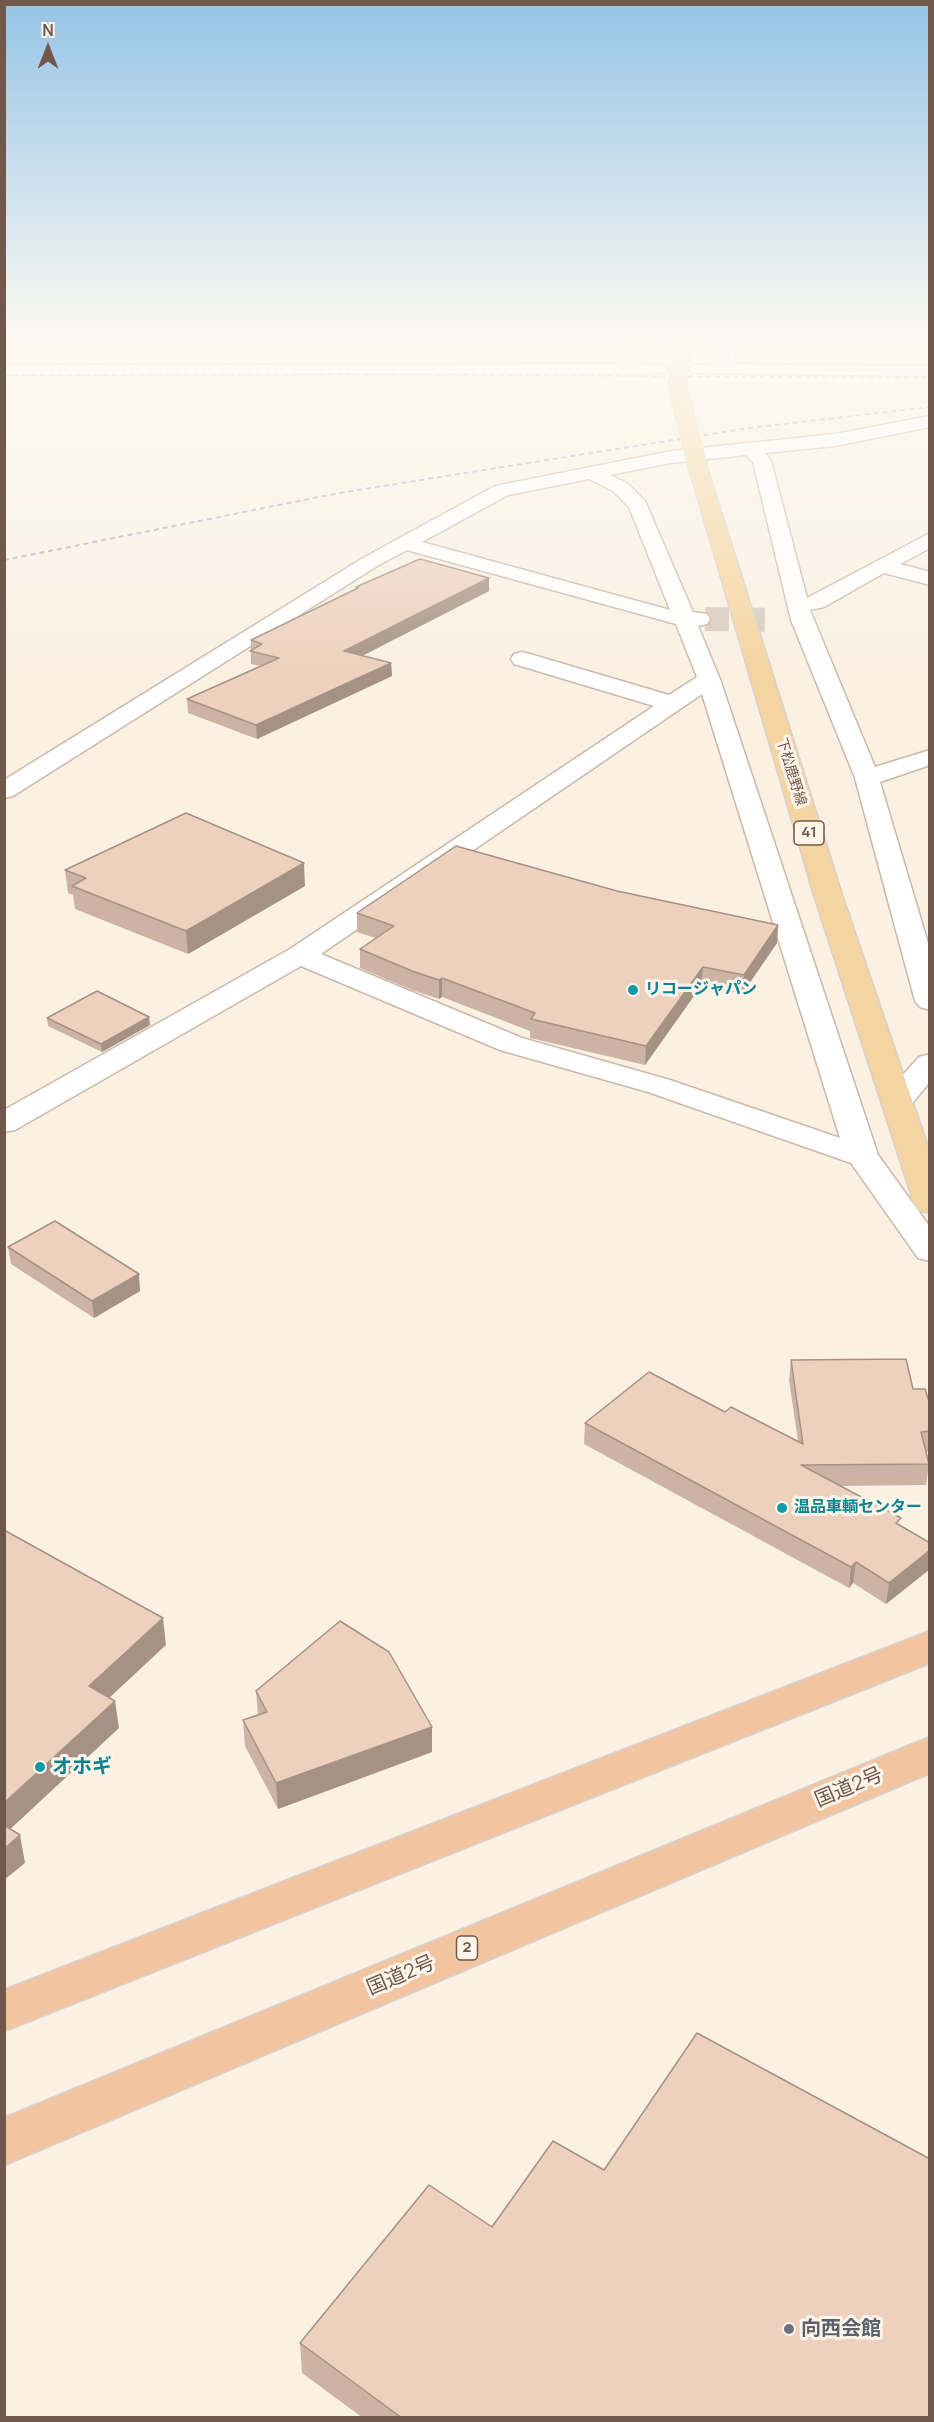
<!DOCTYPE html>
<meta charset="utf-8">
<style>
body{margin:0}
#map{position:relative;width:934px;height:2422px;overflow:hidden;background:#faf1e3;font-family:Manrope,sans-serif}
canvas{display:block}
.frame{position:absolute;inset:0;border:6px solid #70584b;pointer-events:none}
.north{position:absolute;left:18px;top:18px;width:60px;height:60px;-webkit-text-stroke:4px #fdf5e9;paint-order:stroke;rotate:0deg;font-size:16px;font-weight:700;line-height:24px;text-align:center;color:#70584b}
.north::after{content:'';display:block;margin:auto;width:21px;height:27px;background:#70584b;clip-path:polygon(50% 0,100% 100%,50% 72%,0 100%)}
</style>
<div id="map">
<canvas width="934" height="2422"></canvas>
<div class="frame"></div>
<div class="north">N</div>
</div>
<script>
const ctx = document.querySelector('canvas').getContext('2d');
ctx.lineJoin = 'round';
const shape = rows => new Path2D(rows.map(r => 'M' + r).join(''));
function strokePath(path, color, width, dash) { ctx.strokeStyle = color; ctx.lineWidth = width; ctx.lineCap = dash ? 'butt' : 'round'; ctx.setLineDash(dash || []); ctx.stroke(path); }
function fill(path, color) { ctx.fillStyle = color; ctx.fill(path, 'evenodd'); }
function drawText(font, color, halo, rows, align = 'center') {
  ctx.font = font + ' Manrope,"Noto Sans JP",sans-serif'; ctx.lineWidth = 6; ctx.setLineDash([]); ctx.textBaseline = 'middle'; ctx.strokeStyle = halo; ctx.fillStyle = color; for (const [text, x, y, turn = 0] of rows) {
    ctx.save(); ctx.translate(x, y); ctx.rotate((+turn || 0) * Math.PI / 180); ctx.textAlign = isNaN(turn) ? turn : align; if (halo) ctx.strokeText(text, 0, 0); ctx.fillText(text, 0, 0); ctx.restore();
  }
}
const minorTunnel = shape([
 [705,619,777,620]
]);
const minor = shape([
 [641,339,658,339,637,364,664,365,667,369,664,373,4,375,4,365,620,364,641,339],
 [722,339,739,339,735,344,735,364,930,366,930,376,692,373,689,369,692,365,718,364,719,344,722,339],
 [930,416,930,427,835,446,765,453,771,461,807,598,930,533,930,548,900,564,930,572,930,585,884,573,824,607,810,610,875,767,930,750,930,765,880,782,930,950,930,1010,920,1007,915,1001,855,778,791,620,753,462,746,455,671,463,610,475,627,483,645,501,693,612,707,614,710,619,707,624,698,626,720,679,878,1155,930,1227,930,1261,918,1258,851,1163,648,1092,500,1050,301,966,15,1130,4,1132,4,1110,290,949,654,706,514,664,511,659,514,654,522,652,530,654,669,695,697,677,676,624,407,550,377,566,13,796,4,798,4,780,363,558,495,486,671,451,835,434,930,416],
 [589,479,613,491,629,507,670,610,422,542,508,495,589,479],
 [702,694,840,1138,670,1080,522,1038,321,954,702,694],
 [930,1054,930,1082,908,1108,897,1110,886,1108,882,1101,886,1094,919,1057,930,1054]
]);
const primary = shape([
 [684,339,700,339,686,365,687,389,695,420,692,424,686,425,680,424,677,420,669,389,670,365,684,339],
 [696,455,703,457,705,461,842,895,930,1153,930,1213,918,1210,914,1203,814,895,687,461,689,457,696,455]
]);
const trunk = shape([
 [930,1631,930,1663,4,2031,4,1990,930,1631],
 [930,1737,930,1773,4,2165,4,2118,930,1737]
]);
const rail = shape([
 [4,375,340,374,930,378],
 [4,560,339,493,749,428,930,407]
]);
const primaryBridge = shape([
 [686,420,696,461]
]);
const wall = shape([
 [900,339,930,339,930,353,899,346],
 [356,587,489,591,362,656,391,663,392,676,257,739,188,713,187,699,260,666,251,664,251,640,356,589],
 [65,870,305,886,188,954,75,909,73,895,68,893],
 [617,891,778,925,777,943,742,994,701,986,645,1065,530,1038,530,1031,442,997,439,999,412,990,360,968,360,949,376,938,357,932,357,913],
 [47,1018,150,1025,102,1052,48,1026],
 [8,1247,140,1291,94,1318,11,1264],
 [791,1360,913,1389,930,1405,930,1452,926,1452,929,1464,926,1485,840,1486,900,1525,930,1543,930,1569,886,1604,853,1583,849,1588,584,1444,585,1423,725,1412,798,1441,789,1380],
 [256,1691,432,1727,432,1752,278,1809,245,1746,243,1720,258,1715],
 [604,2170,930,2418,363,2418,302,2373,300,2343,492,2227]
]);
const shadedWall = shape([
 [489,578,489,591,344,665,344,651],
 [391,663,392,676,257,739,256,725],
 [304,863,305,886,188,954,186,931],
 [778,925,777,943,742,994,744,975],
 [703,967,701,986,645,1065,646,1046],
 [442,978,442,997,439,999,439,980],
 [149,1017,150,1025,102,1052,101,1044],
 [139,1274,140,1291,94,1318,92,1301],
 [930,1550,930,1569,886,1604,889,1583],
 [856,1562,853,1583,849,1588,851,1567],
 [163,1618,166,1645,93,1713,89,1686],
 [115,1701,119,1728,4,1835,4,1803],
 [432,1727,432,1752,278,1809,276,1783],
 [20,1835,25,1863,4,1880,4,1849]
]);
const building = shape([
 [904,339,930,339,930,345,904,339],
 [420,559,489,578,344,651,391,663,256,725,187,699,279,658,250,651,262,644,251,640,358,588,356,587,420,559],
 [186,813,304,863,186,931,72,886,86,878,65,870,186,813],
 [456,846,617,891,778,925,744,975,703,967,646,1046,531,1019,535,1013,442,978,439,980,412,971,360,949,394,926,357,913,456,846],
 [97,991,149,1017,101,1044,47,1018,97,991],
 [55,1221,139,1274,92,1301,8,1247,55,1221],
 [906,1359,913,1389,925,1389,930,1405,930,1431,921,1432,929,1464,801,1465,901,1518,896,1523,930,1543,930,1550,889,1583,856,1562,851,1567,585,1423,649,1372,725,1412,731,1407,803,1444,791,1360,906,1359],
 [4,1530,163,1618,89,1686,115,1701,4,1803,4,1530],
 [340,1621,389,1652,432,1727,276,1783,243,1720,267,1712,256,1691,340,1621],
 [4,1825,20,1835,4,1849,4,1825],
 [697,2033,930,2159,930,2418,402,2418,300,2343,429,2185,492,2227,553,2141,604,2170,697,2033]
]);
const markers = [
 [633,990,6,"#0f9aa8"],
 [782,1508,6,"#0f9aa8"],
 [40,1767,6,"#0f9aa8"],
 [789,2329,6,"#6b7280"]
];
const farStreetnames = [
 ["下松鹿野線",791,772,73]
];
const shields = [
 [809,833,30],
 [467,1948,21]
];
const shieldNames = [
 ["41",809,833],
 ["2",467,1948]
];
const cultureNames = [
 ["リコージャパン",645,990],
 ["温品車輌センター",794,1508]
];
const nearCulturenames = [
 ["オホギ",52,1767]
];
const nearStreetnames = [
 ["国道2号",849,1788,-23],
 ["国道2号",401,1976,-23]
];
const nearWorshipnames = [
 ["向西会館",801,2329]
];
strokePath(minorTunnel, '#d8cbbd', 24, [24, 12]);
strokePath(minor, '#cab8ab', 3);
strokePath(primary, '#d7d0cd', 3);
strokePath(trunk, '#d7d0cd', 3);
fill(minor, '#fff');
fill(primary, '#f4d4a0');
fill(trunk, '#f2c4a0');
strokePath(rail, '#b3a3c2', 2, [5, 4]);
strokePath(primaryBridge, '#d7d0cd', 20, []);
strokePath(primaryBridge, '#f4d4a0', 19);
fill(wall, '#ccb3a3');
fill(shadedWall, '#a69284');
fill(building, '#edd0bd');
strokePath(building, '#a69284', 1.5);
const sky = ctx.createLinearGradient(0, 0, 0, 678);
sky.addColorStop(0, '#95c4e6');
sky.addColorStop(0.5, '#fdf9f2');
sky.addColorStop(1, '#fdf9f200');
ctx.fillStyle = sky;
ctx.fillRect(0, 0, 934, 678);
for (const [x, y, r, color] of markers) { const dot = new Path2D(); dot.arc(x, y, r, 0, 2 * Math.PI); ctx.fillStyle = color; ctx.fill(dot); strokePath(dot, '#fdf5e9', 2); }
drawText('14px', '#70584b', '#fdf5e9', farStreetnames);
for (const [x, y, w] of shields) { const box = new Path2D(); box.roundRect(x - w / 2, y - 12, w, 24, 4.5); ctx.fillStyle = '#fdf5e9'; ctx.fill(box); strokePath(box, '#70584b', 1.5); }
drawText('bold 15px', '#70584b', null, shieldNames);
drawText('bold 16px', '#0d838f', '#fdf5e9', cultureNames, 'left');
drawText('bold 20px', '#0d838f', '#fdf5e9', nearCulturenames, 'left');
drawText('20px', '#70584b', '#fdf5e9', nearStreetnames);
drawText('bold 20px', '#5b616d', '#fdf5e9', nearWorshipnames, 'left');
</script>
